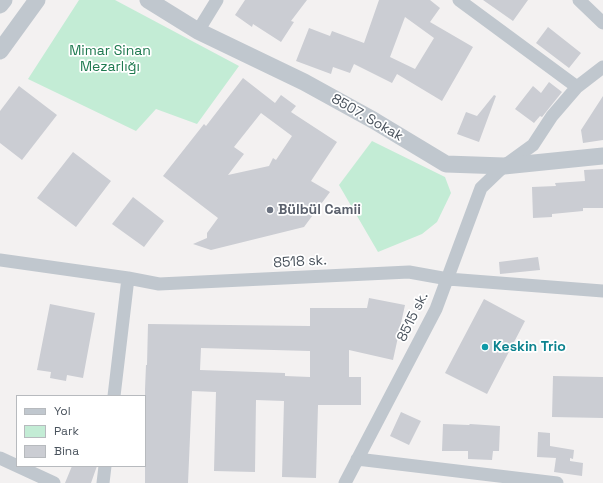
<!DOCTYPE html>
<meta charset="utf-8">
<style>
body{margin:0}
#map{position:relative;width:603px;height:483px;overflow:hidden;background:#f3f1f1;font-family:"Space Grotesk",sans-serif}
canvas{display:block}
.legend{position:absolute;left:16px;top:395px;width:130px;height:72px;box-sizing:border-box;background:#fff;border:1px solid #b7babe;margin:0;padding:5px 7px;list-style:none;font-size:12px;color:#4a535d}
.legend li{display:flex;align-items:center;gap:8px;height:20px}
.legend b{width:20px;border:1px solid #b7babe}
</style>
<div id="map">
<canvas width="603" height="483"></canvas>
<ul class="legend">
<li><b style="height:5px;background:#c0c7ce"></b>Yol</li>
<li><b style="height:11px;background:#c3ecd5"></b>Park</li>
<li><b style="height:11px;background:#cbcdd3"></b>Bina</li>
</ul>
</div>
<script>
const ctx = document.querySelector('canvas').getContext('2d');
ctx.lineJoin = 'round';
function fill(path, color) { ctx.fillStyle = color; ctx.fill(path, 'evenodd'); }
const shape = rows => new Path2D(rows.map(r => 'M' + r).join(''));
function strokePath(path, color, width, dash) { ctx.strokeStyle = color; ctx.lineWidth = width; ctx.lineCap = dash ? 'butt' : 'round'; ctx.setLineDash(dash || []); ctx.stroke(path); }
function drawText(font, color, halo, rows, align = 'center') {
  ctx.font = font + ' "Space Grotesk",sans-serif'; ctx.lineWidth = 3.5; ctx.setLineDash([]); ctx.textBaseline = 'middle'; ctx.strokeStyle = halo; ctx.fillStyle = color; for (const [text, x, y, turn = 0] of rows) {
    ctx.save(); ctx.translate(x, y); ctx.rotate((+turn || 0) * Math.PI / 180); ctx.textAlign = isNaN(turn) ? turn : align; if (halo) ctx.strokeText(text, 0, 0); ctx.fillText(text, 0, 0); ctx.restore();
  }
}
const green = shape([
 [79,0,115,0,239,66,197,124,156,109,136,131,28,79],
 [372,141,445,177,451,193,437,222,422,234,378,252,339,185]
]);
const building = shape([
 [245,0,307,0,291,21,294,22,281,42,253,24,252,27,235,15],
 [379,0,430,0,440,8,430,22,473,47,442,101,397,74,392,83,354,64,350,73,333,67,331,74,296,61,309,28,330,36,332,31,364,43],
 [405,17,434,38,415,69,390,57],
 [483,0,528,0,513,21],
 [548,27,581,53,569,68,536,43],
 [243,78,275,103,281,95,296,106,291,112,337,142,311,181,330,192,304,227,211,250,193,244,207,238,207,233,218,218,163,176,204,124,206,126],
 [261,113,292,136,276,160,273,158,269,166,228,175,244,154,234,147],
 [549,82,562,92,542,117,540,116,534,123,515,109,533,86,541,93],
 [19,86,57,115,22,160,0,143,0,111],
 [494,95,496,96,479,142,457,134,466,112,477,116],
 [603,96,603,140,583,143,581,130],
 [73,152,111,181,76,227,37,198],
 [603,169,603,208,583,208,583,211,552,214,552,217,533,218,532,187,556,186,555,183,585,181,584,170],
 [133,197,164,221,144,247,112,224],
 [538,257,540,270,500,274,499,262],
 [369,298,405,305,393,360,349,350,349,377,361,377,361,405,318,405,316,478,282,477,284,401,256,400,255,472,214,471,216,392,192,391,188,483,145,483,145,389,146,365,147,365,148,324,310,326,310,308,367,308],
 [201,348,310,351,310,377,285,376,285,373,200,370],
 [484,299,525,321,487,394,445,373],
 [50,304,95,313,83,378,67,375,66,381,50,378,51,372,37,370],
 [553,376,603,377,603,418,552,417],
 [401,412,421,421,409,445,390,436],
 [443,424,469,425,470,424,500,426,499,451,493,451,492,460,468,459,468,451,442,451],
 [538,432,550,433,550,446,574,450,573,459,570,458,570,461,583,463,582,476,554,472,556,458,537,457],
 [72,466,97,466,91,483,65,483]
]);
const minor = shape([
 [459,0,577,87],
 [579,0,603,23],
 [198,31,217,0],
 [0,260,128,278,159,284,409,272,448,279,603,291],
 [114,396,128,278],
 [0,458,54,483],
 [357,459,557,483],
 [103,483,105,466],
 [345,483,436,309,481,188,504,166,533,145,552,116,577,87,603,67]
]);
const tertiary = shape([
 [148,0,198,31,304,82,373,120,446,164,504,166,603,156],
 [0,5,4,0],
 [0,51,37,0]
]);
const markers = [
 [270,210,4,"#6b7280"],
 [485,347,4,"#0f9aa8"]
];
const parkNames = [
 ["Mimar Sinan",110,51],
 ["Mezarlığı",110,67]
];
const streetNames = [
 ["8507. Sokak",367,118,30],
 ["8518 sk.",300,262,-3],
 ["8515 sk.",413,317,-64]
];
const worshipNames = [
 ["Bülbül Camii",278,210]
];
const cultureNames = [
 ["Keskin Trio",493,347]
];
fill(green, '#c3ecd5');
fill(building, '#cbcdd3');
strokePath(minor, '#c0c7ce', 13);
strokePath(tertiary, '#c0c7ce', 17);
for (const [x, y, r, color] of markers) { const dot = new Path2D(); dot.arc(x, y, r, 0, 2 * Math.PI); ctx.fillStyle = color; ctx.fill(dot); strokePath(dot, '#fff', 1.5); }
drawText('14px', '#1f7a50', '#fff', parkNames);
drawText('14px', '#4a535d', '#fff', streetNames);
drawText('bold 14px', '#5b616d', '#fff', worshipNames, 'left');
drawText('bold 14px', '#0d838f', '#fff', cultureNames, 'left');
</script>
